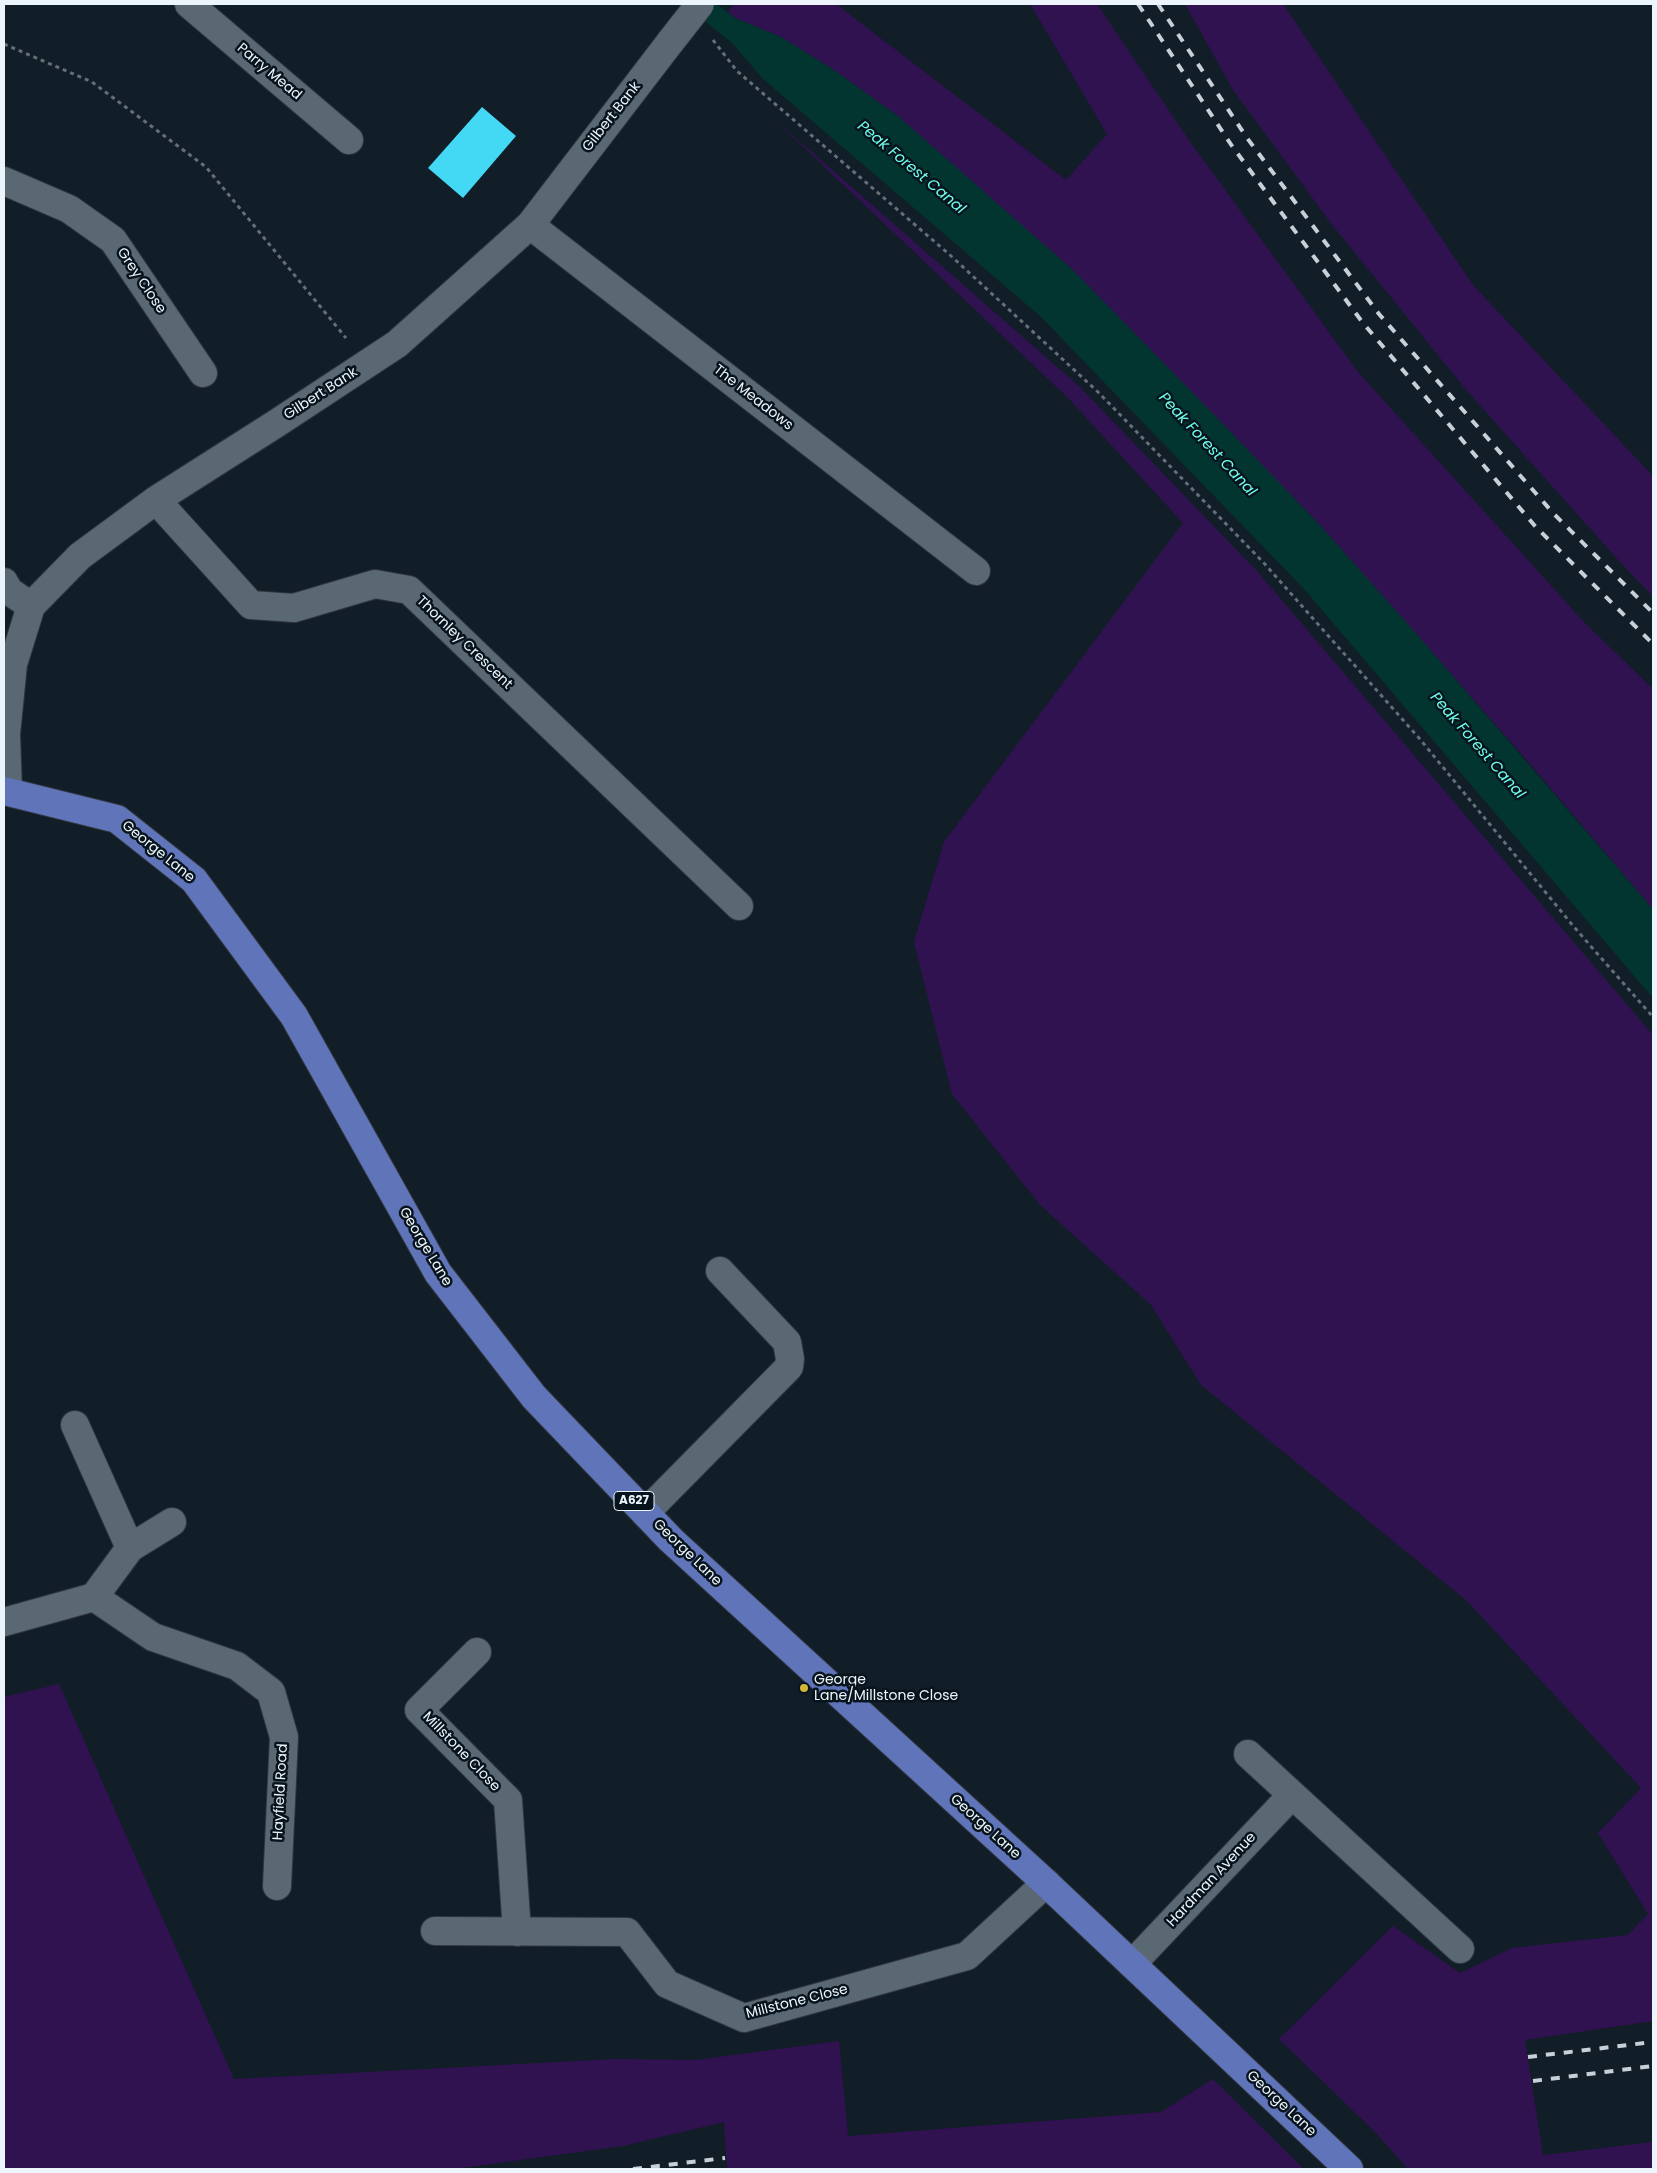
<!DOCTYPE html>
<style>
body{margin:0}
#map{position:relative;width:1657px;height:2173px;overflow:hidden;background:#111d27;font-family:Poppins,sans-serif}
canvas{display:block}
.frame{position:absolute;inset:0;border:5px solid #edf5fc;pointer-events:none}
</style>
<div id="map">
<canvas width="1657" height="2173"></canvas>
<div class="frame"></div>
</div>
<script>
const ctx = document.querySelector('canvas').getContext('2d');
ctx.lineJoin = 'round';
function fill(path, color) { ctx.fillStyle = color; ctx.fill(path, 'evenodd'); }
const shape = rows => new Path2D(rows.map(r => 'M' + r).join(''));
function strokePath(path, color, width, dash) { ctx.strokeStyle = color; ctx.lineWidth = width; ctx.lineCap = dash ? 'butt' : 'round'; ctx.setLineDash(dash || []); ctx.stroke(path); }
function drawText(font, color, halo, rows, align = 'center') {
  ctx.font = font + ' Poppins,sans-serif'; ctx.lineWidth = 5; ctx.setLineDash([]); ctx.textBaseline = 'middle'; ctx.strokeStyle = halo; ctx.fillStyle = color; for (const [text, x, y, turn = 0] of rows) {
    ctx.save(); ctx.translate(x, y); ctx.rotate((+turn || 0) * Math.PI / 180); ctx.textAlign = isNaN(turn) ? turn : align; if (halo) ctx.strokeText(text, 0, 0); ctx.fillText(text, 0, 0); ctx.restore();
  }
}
const green = shape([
 [734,4,836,4,1066,180,1107,134,1030,4,1097,4,1191,143,1358,372,1584,622,1653,689,1653,909,1524,757,1319,524,1163,364,898,116,831,68,781,37,735,18,728,12],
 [1185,4,1283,4,1473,285,1653,476,1653,596,1628,571,1468,392,1333,226,1233,90],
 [774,119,1079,386,1256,570,1653,1035,1653,2021,1525,2040,1543,2155,1653,2142,1653,2169,1408,2169,1375,2132,1279,2039,1393,1926,1460,1973,1512,1948,1628,1935,1648,1914,1598,1833,1641,1788,1467,1601,1201,1385,1151,1305,1040,1205,952,1094,914,942,944,842,1183,523,1068,398],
 [59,1684,234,2079,615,2059,696,2060,839,2041,848,2136,1161,2112,1213,2079,1304,2169,727,2169,724,2122,623,2146,454,2169,4,2169,4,1697]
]);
const water = shape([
 [684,4,717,4,735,18,781,37,831,68,898,116,1073,270,1229,430,1319,524,1415,632,1653,909,1653,998,1304,589,1040,316,763,79,733,44]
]);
const building = shape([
 [482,107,516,136,463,198,428,168]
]);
const path = shape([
 [713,40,737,71,950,255,1098,392,1262,561,1419,738,1574,927,1653,1017],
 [4,44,92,82,206,167,346,338]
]);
const minor = shape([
 [189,4,349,140],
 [4,181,69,209,113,240,203,373],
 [530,225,976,571],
 [156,500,251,605,294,608,375,584,409,590,739,906],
 [4,582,9,591,31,606],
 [8,791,6,734,13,664,31,606,80,556,156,500,277,423,397,344,530,225,671,41],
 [645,1513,789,1367,790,1359,787,1342,720,1271],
 [130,1548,172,1522],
 [94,1597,153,1637,237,1666,271,1692,284,1737,277,1886],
 [4,1622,94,1597,130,1548,75,1425],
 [477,1652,419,1710,508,1800,517,1932],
 [1248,1754,1460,1949],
 [435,1931,627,1932,667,1984,744,2018,967,1956,1046,1883],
 [1132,1964,1291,1796]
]);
const major = shape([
 [4,791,117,819,194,880,294,1016,438,1273,534,1397,671,1540,1046,1883,1349,2169]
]);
const rail = shape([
 [1138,4,1232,146,1363,323,1535,526,1653,644],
 [1158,4,1247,138,1379,314,1553,513,1653,613],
 [1528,2057,1653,2042],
 [1533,2081,1653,2066],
 [633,2169,725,2158]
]);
const minorBridge = shape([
 [671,41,700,4]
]);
const markers = [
 [804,1688,5,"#d2b635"]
];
const shields = [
 [634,1501,40]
];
const shieldNames = [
 ["A627",634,1501]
];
const streetNames = [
 ["Parry Mead",269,72,40],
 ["Gilbert Bank",612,117,-52],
 ["Grey Close",141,281,56],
 ["Gilbert Bank",321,394,-33],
 ["The Meadows",753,398,38],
 ["Thornley Crescent",464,643,44],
 ["George Lane",158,852,39],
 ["George Lane",425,1247,59],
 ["George Lane",687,1553,44],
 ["Millstone Close",461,1752,46],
 ["Hayfield Road",281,1792,-87],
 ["George Lane",985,1827,42],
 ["Hardman Avenue",1212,1880,-47],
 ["Millstone Close",797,2002,-14],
 ["George Lane",1281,2104,43]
];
const poiNames = [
 ["George",814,1680],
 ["Lane/Millstone Close",814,1696]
];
const waterNames = [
 ["Peak Forest Canal",911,168,40],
 ["Peak Forest Canal",1207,445,47],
 ["Peak Forest Canal",1477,746,49]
];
fill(green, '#301251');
fill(water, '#033530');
fill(building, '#43d8f4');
strokePath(minor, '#30373f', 30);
strokePath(major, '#30373f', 30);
strokePath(path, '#646f78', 3, [4, 4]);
strokePath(minor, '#596873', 28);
strokePath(major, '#6074ba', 28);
strokePath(rail, '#c7d0d8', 4, [9, 9]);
strokePath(minorBridge, '#30373f', 30, []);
strokePath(minorBridge, '#596873', 28);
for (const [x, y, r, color] of markers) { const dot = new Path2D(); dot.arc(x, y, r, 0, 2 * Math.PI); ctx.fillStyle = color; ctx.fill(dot); strokePath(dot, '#08141d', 2); }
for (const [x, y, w] of shields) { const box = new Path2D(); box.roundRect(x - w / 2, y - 9.5, w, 19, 4); ctx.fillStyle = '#08141d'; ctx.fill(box); strokePath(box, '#edf5fc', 1); }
drawText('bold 12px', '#edf5fc', null, shieldNames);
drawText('14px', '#edf5fc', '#08141d', streetNames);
drawText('14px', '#edf5fc', '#08141d', poiNames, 'left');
drawText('italic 15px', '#6ffdeb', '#08141d', waterNames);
</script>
